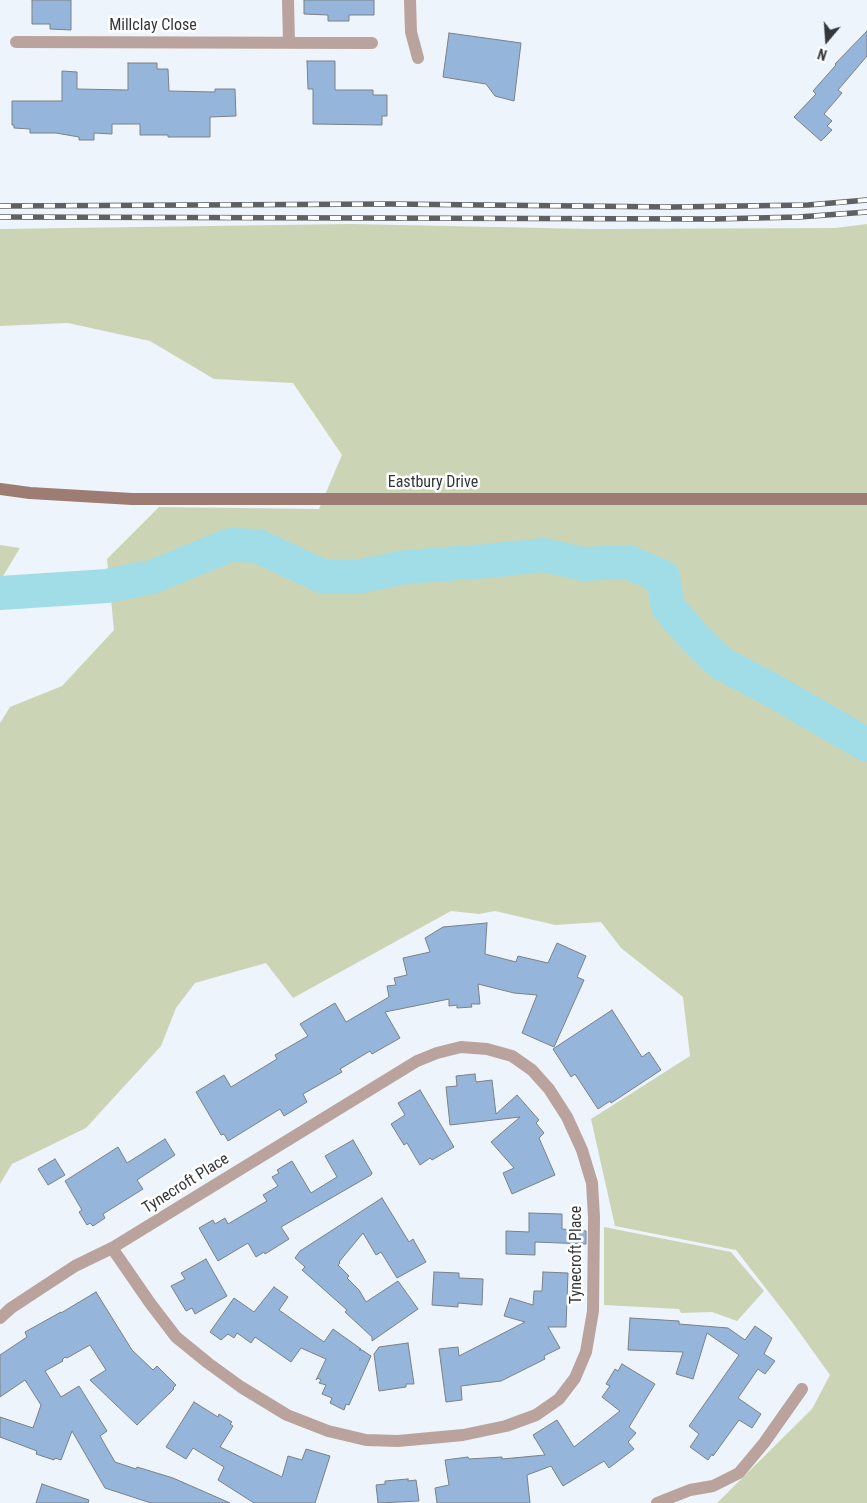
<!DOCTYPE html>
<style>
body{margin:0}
#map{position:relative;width:867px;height:1503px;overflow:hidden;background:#edf4fc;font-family:"Roboto Condensed",sans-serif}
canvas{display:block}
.north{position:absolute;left:802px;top:15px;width:50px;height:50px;-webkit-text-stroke:4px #fff;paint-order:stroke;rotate:198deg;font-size:14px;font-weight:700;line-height:20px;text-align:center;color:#34373a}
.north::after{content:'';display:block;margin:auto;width:18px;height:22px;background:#34373a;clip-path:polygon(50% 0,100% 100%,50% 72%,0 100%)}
</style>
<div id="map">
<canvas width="867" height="1503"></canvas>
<div class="north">N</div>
</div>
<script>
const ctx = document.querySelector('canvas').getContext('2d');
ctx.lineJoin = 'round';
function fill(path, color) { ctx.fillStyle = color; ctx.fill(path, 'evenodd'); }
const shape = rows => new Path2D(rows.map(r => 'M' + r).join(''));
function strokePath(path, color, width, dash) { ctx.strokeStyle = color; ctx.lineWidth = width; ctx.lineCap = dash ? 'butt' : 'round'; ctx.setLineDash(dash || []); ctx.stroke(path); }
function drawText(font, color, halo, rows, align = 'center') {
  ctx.font = font + ' "Roboto Condensed",sans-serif'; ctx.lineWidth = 5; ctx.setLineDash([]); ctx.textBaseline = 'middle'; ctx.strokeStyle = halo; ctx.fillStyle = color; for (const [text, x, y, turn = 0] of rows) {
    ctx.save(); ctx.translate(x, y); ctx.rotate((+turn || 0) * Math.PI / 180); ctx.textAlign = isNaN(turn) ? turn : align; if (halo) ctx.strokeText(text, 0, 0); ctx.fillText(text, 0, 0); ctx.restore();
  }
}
const green = shape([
 [351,224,592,229,835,228,867,224,867,1503,717,1503,812,1409,830,1375,792,1322,736,1250,615,1226,591,1119,690,1056,683,997,621,948,601,922,555,925,495,911,479,914,451,911,293,998,266,963,195,983,176,1008,161,1046,86,1128,12,1164,0,1184,0,723,10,707,62,686,114,630,107,559,159,507,319,509,342,455,293,383,214,379,150,341,68,323,0,326,0,229],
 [0,545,20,548,0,581],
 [604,1227,731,1252,764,1291,737,1321,712,1312,681,1313,679,1309,604,1305]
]);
const river = shape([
 [0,593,107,586,152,577,230,545,258,546,324,577,357,577,406,567,487,561,544,555,583,564,628,562,663,577,668,607,694,637,722,664,770,689,867,745]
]);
const building = shape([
 [32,0,71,0,71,30,50,29,50,24,32,24,32,0],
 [304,0,374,0,374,15,349,15,349,21,328,21,328,15,304,14,304,0],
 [867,31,867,56,838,90,842,93,824,114,832,121,827,126,832,130,821,141,794,117,816,94,813,91,836,65,835,64,867,31],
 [449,33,521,43,514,101,495,96,486,84,443,77,449,33],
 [307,61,335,61,335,90,373,90,373,95,387,95,387,116,382,116,382,125,313,124,313,89,308,89,307,61],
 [128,63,157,63,157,69,168,69,169,91,215,92,215,89,235,89,236,116,210,117,210,137,168,137,168,135,140,135,140,124,112,124,112,134,94,133,94,140,79,140,79,137,56,133,30,133,30,129,14,128,14,125,12,125,12,101,62,101,62,71,77,72,77,89,128,90,128,63],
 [487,923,485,954,516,962,518,956,548,963,557,943,586,956,577,977,584,980,554,1047,522,1033,537,995,514,993,478,984,480,1004,471,1004,472,1007,457,1008,457,1005,449,1006,449,999,385,1012,400,1038,372,1054,370,1051,340,1069,342,1072,303,1094,307,1102,284,1116,280,1109,228,1141,224,1134,221,1135,196,1092,224,1075,231,1087,277,1059,275,1055,308,1036,300,1024,335,1003,346,1022,389,997,387,986,396,985,394,978,407,975,403,958,430,952,425,938,443,927,487,923],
 [612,1010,642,1057,649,1052,661,1070,611,1103,610,1101,598,1109,575,1074,571,1077,553,1049,612,1010],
 [475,1074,476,1082,492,1080,496,1114,517,1095,539,1120,536,1123,544,1133,539,1138,555,1175,512,1194,503,1173,514,1168,491,1142,520,1117,450,1125,446,1087,457,1086,456,1076,475,1074],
 [420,1090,454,1147,432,1160,430,1158,420,1165,407,1143,404,1145,391,1124,405,1115,398,1103,420,1090],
 [165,1139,175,1155,137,1180,143,1189,103,1214,105,1218,93,1226,90,1223,87,1225,79,1212,82,1210,65,1181,118,1147,127,1163,165,1139],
 [353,1140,372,1173,371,1175,281,1227,289,1239,265,1254,264,1252,256,1257,248,1243,218,1261,199,1228,213,1220,215,1224,225,1218,228,1224,267,1201,263,1195,278,1186,272,1177,279,1173,277,1170,292,1161,311,1193,337,1177,325,1156,353,1140],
 [55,1159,65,1175,48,1185,38,1169,55,1159],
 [382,1198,409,1242,413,1239,426,1262,397,1278,381,1252,376,1255,363,1233,339,1262,340,1263,338,1265,349,1276,347,1278,359,1290,366,1302,398,1281,418,1309,372,1341,372,1337,345,1312,347,1310,302,1270,305,1267,295,1258,300,1251,382,1198],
 [529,1213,562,1214,562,1229,586,1231,586,1244,535,1242,535,1255,506,1254,506,1231,529,1232,529,1213],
 [206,1259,227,1296,195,1314,192,1308,186,1311,171,1286,185,1279,181,1273,206,1259],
 [434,1272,459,1273,459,1278,483,1279,482,1305,458,1303,458,1307,432,1305,434,1272],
 [543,1272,568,1273,566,1327,548,1327,560,1348,544,1356,545,1359,501,1381,461,1386,462,1400,446,1402,439,1349,458,1347,459,1356,525,1322,504,1316,510,1298,533,1305,534,1291,542,1291,543,1272],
 [274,1287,288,1297,279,1310,324,1342,333,1329,361,1349,359,1350,362,1350,371,1356,349,1405,346,1404,344,1410,330,1403,332,1398,322,1394,326,1385,319,1383,321,1380,318,1378,316,1380,326,1359,301,1348,291,1362,255,1337,251,1343,237,1333,234,1338,228,1334,221,1340,210,1332,234,1298,254,1312,274,1287],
 [96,1292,132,1350,153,1370,157,1366,176,1385,173,1388,174,1389,137,1425,90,1380,106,1370,90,1345,67,1358,65,1357,62,1360,63,1361,45,1371,61,1397,79,1386,107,1431,100,1436,115,1462,136,1469,137,1467,173,1478,230,1503,151,1503,105,1488,72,1431,61,1460,55,1458,54,1460,36,1454,37,1451,0,1437,0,1417,33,1428,41,1405,25,1380,0,1397,0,1355,27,1337,25,1332,61,1312,61,1313,96,1292],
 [630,1318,679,1321,679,1324,728,1328,745,1340,755,1326,772,1338,764,1354,775,1361,765,1374,758,1369,738,1398,761,1414,752,1428,739,1420,713,1456,712,1454,708,1460,690,1447,699,1434,689,1426,739,1355,707,1333,693,1379,676,1374,683,1352,628,1350,630,1318],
 [408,1343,414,1384,406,1384,406,1387,379,1391,374,1354,379,1347,408,1343],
 [622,1364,655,1384,629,1427,636,1433,628,1442,634,1449,609,1468,604,1461,563,1486,551,1466,527,1475,530,1503,437,1503,435,1488,449,1485,445,1460,468,1457,469,1459,502,1457,502,1459,545,1455,533,1435,557,1420,574,1447,620,1411,602,1397,610,1386,606,1384,615,1369,618,1371,622,1364],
 [194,1402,218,1417,219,1414,232,1422,230,1424,233,1426,220,1447,282,1477,288,1456,302,1460,306,1449,330,1456,315,1503,254,1503,218,1480,224,1467,193,1448,186,1459,166,1447,194,1402],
 [408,1479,408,1481,416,1480,419,1501,378,1503,376,1485,385,1484,385,1481,408,1479],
 [42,1484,89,1500,88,1503,36,1503,42,1484]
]);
const street = shape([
 [288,0,289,43],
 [410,0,411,32,418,58],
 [16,42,372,43],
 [0,1318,11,1308,75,1266,112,1248,417,1061,437,1053,461,1047,487,1049,512,1056,532,1070,549,1089,567,1117,582,1150,592,1183,594,1217,593,1311,586,1352,575,1378,559,1399,536,1415,506,1426,463,1435,398,1441,366,1440,328,1431,287,1415,241,1387,208,1363,176,1337,150,1303,112,1248],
 [657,1503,690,1490,713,1486,739,1473,764,1443,802,1389]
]);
const secondary = shape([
 [0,489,30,493,132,499,867,499]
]);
const rail = shape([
 [0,206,390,204,672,207,808,205,867,200],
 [0,217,714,219,799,217,867,212]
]);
const streetNames = [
 ["Millclay Close",153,26],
 ["Eastbury Drive",433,483],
 ["Tynecroft Place",186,1184,-32],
 ["Tynecroft Place",577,1255,-90]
];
fill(green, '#cbd5b6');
strokePath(river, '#a1dde6', 34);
fill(building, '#95b6da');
strokePath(building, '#7a8088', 1);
strokePath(street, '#baa39d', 12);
strokePath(secondary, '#9c7c73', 12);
strokePath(rail, '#5d6165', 5.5);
strokePath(rail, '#fff', 4, [11]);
drawText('16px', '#34373a', '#fff', streetNames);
</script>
